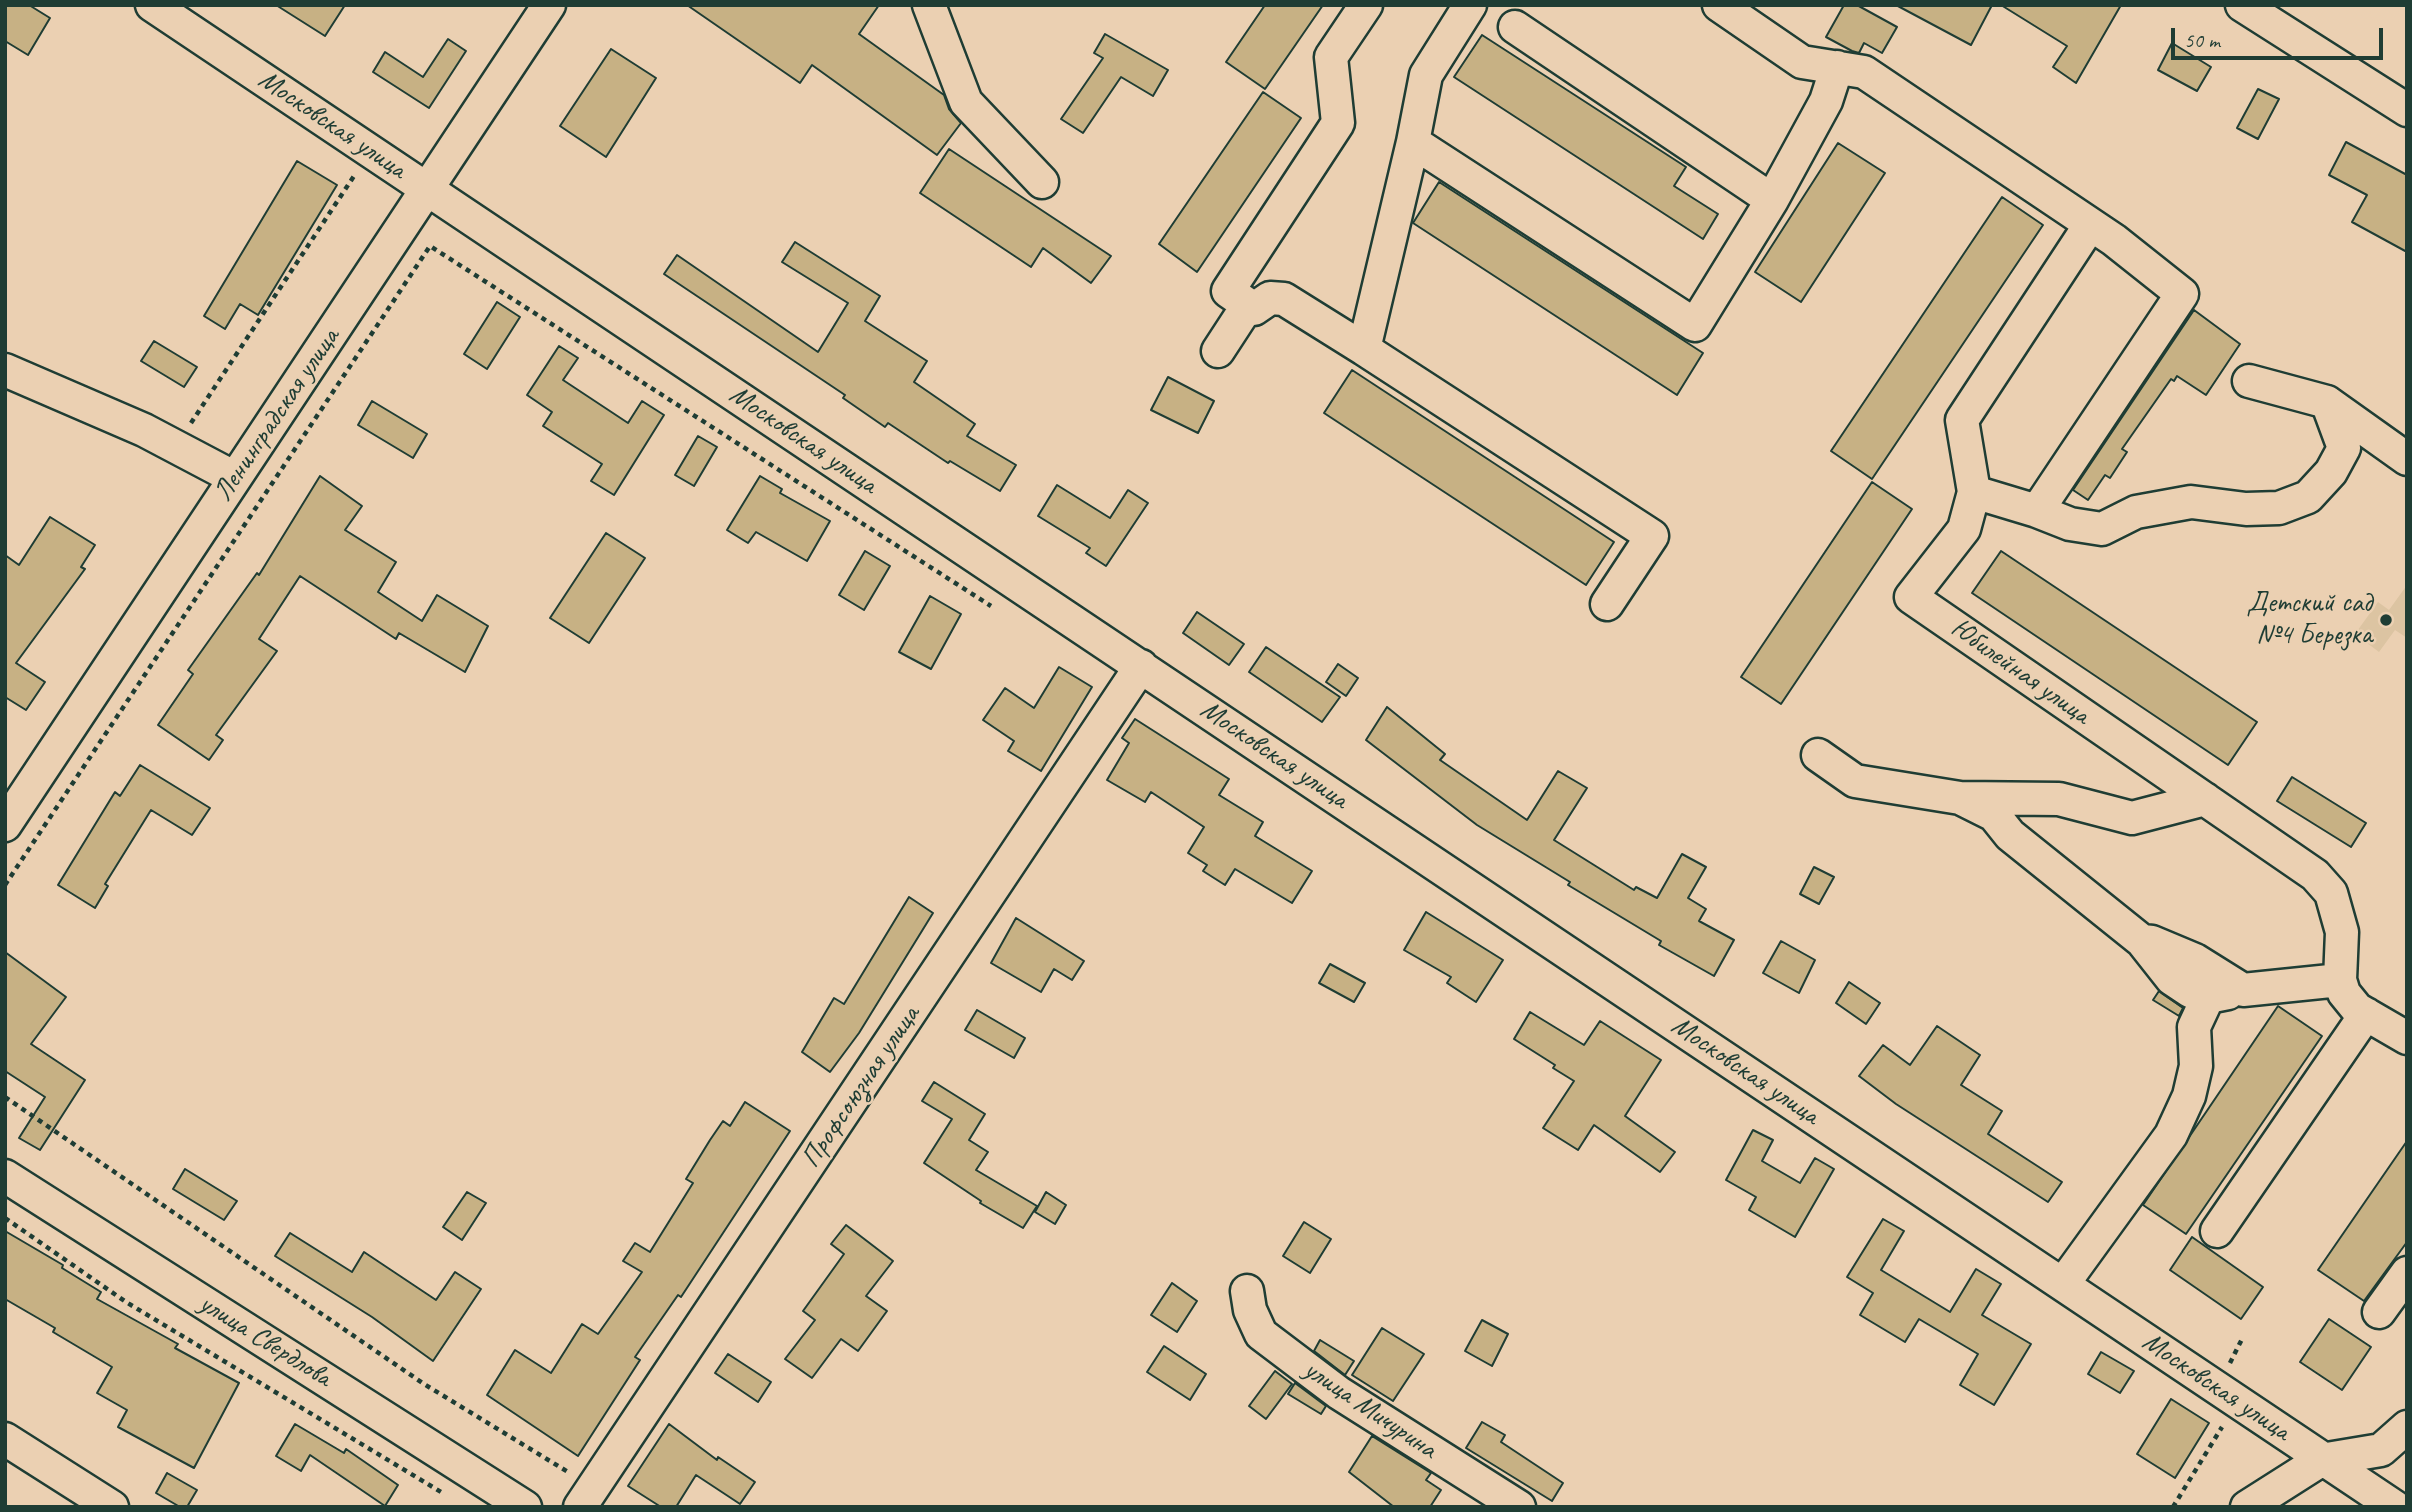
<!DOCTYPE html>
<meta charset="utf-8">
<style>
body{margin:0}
#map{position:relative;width:2412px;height:1512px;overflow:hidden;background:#ebd0b2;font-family:Caveat,sans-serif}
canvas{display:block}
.frame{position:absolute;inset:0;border:7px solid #1f3d34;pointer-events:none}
.scale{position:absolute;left:2171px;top:28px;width:212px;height:32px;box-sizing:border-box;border:4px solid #1f3d34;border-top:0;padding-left:9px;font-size:21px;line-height:24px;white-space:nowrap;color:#1f3d34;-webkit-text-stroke:5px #ebd0b2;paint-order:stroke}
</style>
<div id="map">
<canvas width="2412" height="1512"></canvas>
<div class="frame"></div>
<div class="scale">50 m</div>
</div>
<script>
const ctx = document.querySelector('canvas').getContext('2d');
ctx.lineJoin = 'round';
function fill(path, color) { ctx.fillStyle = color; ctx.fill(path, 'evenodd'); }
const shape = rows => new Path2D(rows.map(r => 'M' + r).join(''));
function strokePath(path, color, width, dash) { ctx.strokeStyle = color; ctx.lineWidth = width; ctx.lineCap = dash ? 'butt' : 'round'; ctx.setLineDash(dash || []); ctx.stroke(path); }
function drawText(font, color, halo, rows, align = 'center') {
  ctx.font = font + ' Caveat,sans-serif'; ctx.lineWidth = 5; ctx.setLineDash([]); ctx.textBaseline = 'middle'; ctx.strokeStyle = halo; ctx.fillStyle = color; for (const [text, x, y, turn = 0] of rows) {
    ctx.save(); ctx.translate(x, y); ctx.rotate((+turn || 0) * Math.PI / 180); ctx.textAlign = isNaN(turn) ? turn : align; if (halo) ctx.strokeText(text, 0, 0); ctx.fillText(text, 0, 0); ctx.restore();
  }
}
const built = shape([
 [2407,585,2407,638,2395,630,2379,652,2355,634,2378,602,2389,610]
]);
const building = shape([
 [5,5,29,5,50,18,28,55,5,41,5,5],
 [276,5,345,5,325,36,276,5],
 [687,5,879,5,859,34,944,95,949,109,961,123,937,155,812,65,800,83,687,5],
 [1265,5,1323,5,1265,89,1226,62,1265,5],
 [1844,5,1857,5,1897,27,1882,53,1864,43,1859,53,1852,51,1826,37,1844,5],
 [1896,5,1992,5,1971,45,1896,5],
 [2001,5,2121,5,2076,83,2053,67,2067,46,2001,5],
 [1105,34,1168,70,1153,96,1121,77,1083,133,1061,119,1103,58,1094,53,1105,34],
 [1482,35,1686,167,1674,186,1718,214,1703,239,1454,77,1482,35],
 [448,39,466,51,429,108,373,72,385,52,423,77,448,39],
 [2172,43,2211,67,2197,91,2158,70,2172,43],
 [611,49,656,78,606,157,560,126,611,49],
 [2258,89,2279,99,2258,139,2237,128,2258,89],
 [1263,92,1301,118,1197,272,1159,244,1263,92],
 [2346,142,2407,175,2407,252,2352,222,2367,195,2329,175,2346,142],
 [1838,143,1885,173,1801,302,1755,272,1838,143],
 [949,149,1111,256,1091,283,1043,248,1031,267,920,193,949,149],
 [297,161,337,185,258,315,240,304,225,329,204,316,297,161],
 [1439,182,1703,353,1677,395,1413,223,1439,182],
 [2002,197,2043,225,1872,479,1831,451,2002,197],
 [795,242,880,296,865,321,927,361,914,382,975,424,967,436,1016,465,1000,491,950,461,948,463,888,423,885,427,843,398,845,395,664,274,677,255,818,352,848,303,782,262,795,242],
 [497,302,520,317,487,369,464,354,497,302],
 [2194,310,2240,344,2206,395,2177,376,2174,381,2171,379,2122,449,2127,452,2110,478,2105,475,2088,500,2073,490,2194,310],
 [154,341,197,367,184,387,141,361,154,341],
 [559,346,578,358,563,380,628,423,642,401,664,415,614,495,591,481,602,464,543,426,552,412,527,395,559,346],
 [1352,370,1614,542,1586,585,1324,413,1352,370],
 [1168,377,1214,401,1198,433,1151,410,1168,377],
 [372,401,427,434,413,458,358,425,372,401],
 [698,436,717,447,694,486,675,475,698,436],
 [320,476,362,506,345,530,396,562,378,592,422,621,437,595,488,626,465,672,399,633,396,639,300,576,259,639,277,651,216,735,223,740,209,760,158,725,193,674,188,670,257,573,259,575,320,476],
 [760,476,782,489,780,493,830,521,807,561,756,532,748,543,727,530,760,476],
 [1872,482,1912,509,1781,704,1741,677,1872,482],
 [1057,485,1110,518,1128,490,1148,503,1106,566,1086,553,1090,548,1038,516,1057,485],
 [50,517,95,545,81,567,85,569,16,663,45,682,26,710,5,697,5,555,19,565,50,517],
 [606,533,645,558,589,643,550,618,606,533],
 [865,551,890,566,864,610,839,595,865,551],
 [2001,551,2257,722,2228,765,1972,593,2001,551],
 [930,596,961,614,931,669,899,652,930,596],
 [1197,612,1244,644,1229,665,1183,633,1197,612],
 [1266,647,1340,697,1322,722,1249,672,1266,647],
 [1338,664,1358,678,1346,696,1326,682,1338,664],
 [1059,667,1092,687,1041,771,1008,751,1014,741,983,720,1005,688,1034,708,1059,667],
 [1387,707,1445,754,1440,760,1527,820,1558,771,1587,788,1554,840,1634,890,1636,887,1657,898,1682,854,1706,867,1688,898,1706,909,1699,921,1734,940,1714,976,1659,945,1661,941,1568,885,1570,882,1477,825,1366,740,1387,707],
 [1135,719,1229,779,1219,795,1263,822,1255,836,1312,871,1292,903,1235,869,1225,885,1203,871,1207,865,1188,853,1204,827,1151,792,1145,802,1107,780,1129,743,1122,738,1135,719],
 [140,765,210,808,192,835,151,810,105,884,108,886,95,908,58,885,115,792,120,796,140,765],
 [2292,777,2366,823,2351,847,2277,801,2292,777],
 [1814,867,1834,877,1819,904,1800,894,1814,867],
 [909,897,933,913,859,1033,830,1072,802,1052,834,998,844,1004,909,897],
 [1426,912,1503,960,1476,1002,1447,983,1451,977,1404,950,1426,912],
 [1016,918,1084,961,1072,980,1054,969,1041,992,991,963,1016,918],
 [1781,941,1815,960,1799,993,1763,973,1781,941],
 [5,952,66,997,31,1044,85,1080,40,1150,19,1138,45,1097,5,1071,5,952],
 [1330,964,1365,983,1354,1002,1319,983,1330,964],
 [1849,982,1880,1003,1866,1024,1836,1003,1849,982],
 [2159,991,2183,1008,2179,1016,2153,1000,2159,991],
 [2278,1006,2322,1036,2186,1234,2143,1205,2278,1006],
 [977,1010,1025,1038,1014,1058,965,1030,977,1010],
 [1530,1012,1584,1045,1600,1021,1661,1060,1625,1116,1675,1152,1660,1172,1594,1125,1578,1150,1543,1128,1574,1081,1553,1068,1555,1065,1514,1039,1530,1012],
 [1937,1026,1980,1055,1961,1085,2002,1111,1988,1134,2062,1182,2048,1202,1896,1104,1859,1076,1883,1045,1910,1065,1937,1026],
 [934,1082,985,1114,969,1140,988,1152,976,1170,1037,1206,1023,1228,980,1203,981,1201,924,1163,952,1119,922,1101,934,1082],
 [745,1102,790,1131,681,1297,678,1295,635,1357,640,1360,578,1456,487,1395,515,1350,551,1373,582,1324,598,1334,642,1272,623,1261,635,1243,650,1252,693,1183,686,1179,710,1140,723,1121,730,1126,745,1102],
 [1753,1130,1773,1140,1762,1161,1800,1183,1815,1158,1834,1169,1795,1237,1749,1210,1756,1197,1726,1180,1753,1130],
 [2407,1141,2407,1242,2364,1301,2318,1270,2407,1141],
 [185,1169,237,1201,224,1220,173,1189,185,1169],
 [467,1192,486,1203,462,1240,443,1227,467,1192],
 [1046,1192,1066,1205,1055,1224,1035,1212,1046,1192],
 [1883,1219,1904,1231,1881,1270,1950,1312,1976,1269,2001,1284,1982,1315,2031,1344,1994,1405,1960,1385,1978,1354,1919,1319,1905,1342,1860,1315,1873,1293,1847,1277,1883,1219],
 [1304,1222,1331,1239,1310,1273,1283,1256,1304,1222],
 [846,1225,893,1261,866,1296,887,1311,858,1351,841,1339,812,1378,785,1359,815,1320,803,1311,844,1254,831,1244,846,1225],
 [5,1231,63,1265,62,1268,101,1292,97,1299,178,1344,175,1348,239,1383,194,1468,118,1427,127,1410,97,1393,112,1367,53,1332,55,1328,5,1299,5,1231],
 [290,1233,352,1272,364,1252,436,1300,455,1272,481,1289,433,1361,372,1317,275,1256,290,1233],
 [2192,1237,2263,1287,2241,1319,2170,1270,2192,1237],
 [1172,1283,1197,1301,1177,1332,1151,1315,1172,1283],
 [2329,1319,2371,1347,2342,1390,2300,1362,2329,1319],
 [1482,1320,1508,1334,1492,1366,1465,1351,1482,1320],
 [1382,1328,1424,1354,1393,1401,1352,1375,1382,1328],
 [1320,1340,1354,1361,1345,1375,1314,1351,1320,1340],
 [1164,1346,1206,1374,1190,1400,1147,1372,1164,1346],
 [2101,1352,2134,1371,2120,1393,2088,1374,2101,1352],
 [728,1354,771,1382,758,1402,715,1373,728,1354],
 [1275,1371,1292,1384,1266,1419,1249,1406,1275,1371],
 [1295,1383,1326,1406,1321,1414,1288,1394,1295,1383],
 [2171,1399,2209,1423,2175,1478,2137,1454,2171,1399],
 [1482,1422,1505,1435,1501,1442,1563,1483,1552,1501,1466,1448,1482,1422],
 [295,1424,344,1453,346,1449,398,1485,385,1506,310,1455,301,1471,276,1456,295,1424],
 [669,1424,717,1460,718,1457,755,1482,740,1504,696,1475,676,1507,661,1507,628,1486,669,1424],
 [1372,1436,1431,1473,1426,1480,1441,1490,1430,1507,1394,1507,1349,1472,1372,1436],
 [167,1473,197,1490,187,1507,180,1507,156,1493,167,1473]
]);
const path = shape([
 [191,423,354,176],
 [5,885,430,246,991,606],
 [5,1097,424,1384,568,1472],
 [5,1218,126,1302,441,1492],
 [2230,1363,2242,1339],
 [2173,1507,2222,1427]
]);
const minor = shape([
 [152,5,2395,1507],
 [929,5,966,102,1042,182],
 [1719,5,1802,62,1864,72,2114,240,2182,294,2037,511,1974,492],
 [2242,5,2407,110],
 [1515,27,1772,200,1695,325,1413,142,1364,349,1652,536,1607,604],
 [1413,142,1426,75,1470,5],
 [1772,200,1826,101,1837,67],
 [2090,225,1962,420,1974,492,1964,529,1911,597,2315,875,2331,893,2342,932,2340,980,2344,993,2357,1009,2407,1038],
 [1364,349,1284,299,1270,298,1254,309,1228,291,1338,123,1331,57,1366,5],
 [1218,351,1248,305],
 [5,370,144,430,235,478],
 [2249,381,2327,402,2407,459],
 [2037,511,2070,524,2102,529,2136,512,2191,502,2246,509,2279,508,2308,497,2331,472,2344,448,2327,402],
 [1818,755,1855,781,1960,798,2059,799,2132,818,2205,799],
 [1960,798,1994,815,2010,835,2142,941,2152,942,2195,960,2243,990,2340,980],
 [5,825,549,5],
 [2142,941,2172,979,2190,991,2208,997,2228,993],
 [5,1176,525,1507],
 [2217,1231,2366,1014],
 [2063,1284,2171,1135,2189,1096,2196,1066,2194,1027,2208,997],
 [1247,1291,1250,1310,1261,1334,1339,1393,1519,1507],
 [2379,1312,2407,1273],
 [5,1439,112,1507],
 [580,1507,1141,666],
 [2247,1507,2321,1460,2381,1450,2407,1427]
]);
const markers = [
 [2386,620,7,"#1f3d34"]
];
const streetNames = [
 ["Московская улица",332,125,34],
 ["Ленинградская улица",277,415,-56],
 ["Московская улица",803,440,34],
 ["Юбилейная улица",2020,672,35],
 ["Московская улица",1274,755,34],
 ["Московская улица",1745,1071,34],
 ["Профсоюзная улица",861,1087,-56],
 ["улица Свердлова",265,1341,32],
 ["Московская улица",2216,1387,34],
 ["улица Мичурина",1370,1410,34]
];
const poiNames = [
 ["Детский сад",2372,604],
 ["№4 Березка",2372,636]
];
fill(built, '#dcc4a2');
fill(building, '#c7b184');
strokePath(building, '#1f3d34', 2);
strokePath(minor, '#1f3d34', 37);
strokePath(path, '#1f3d34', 4.5, [5, 5]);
strokePath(minor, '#ebd0b2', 32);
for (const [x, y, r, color] of markers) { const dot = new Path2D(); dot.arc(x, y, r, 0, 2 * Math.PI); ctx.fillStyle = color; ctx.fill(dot); strokePath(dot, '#ebd0b2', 2.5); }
drawText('28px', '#1f3d34', '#ebd0b2', streetNames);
drawText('28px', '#1f3d34', '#ebd0b2', poiNames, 'right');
</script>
